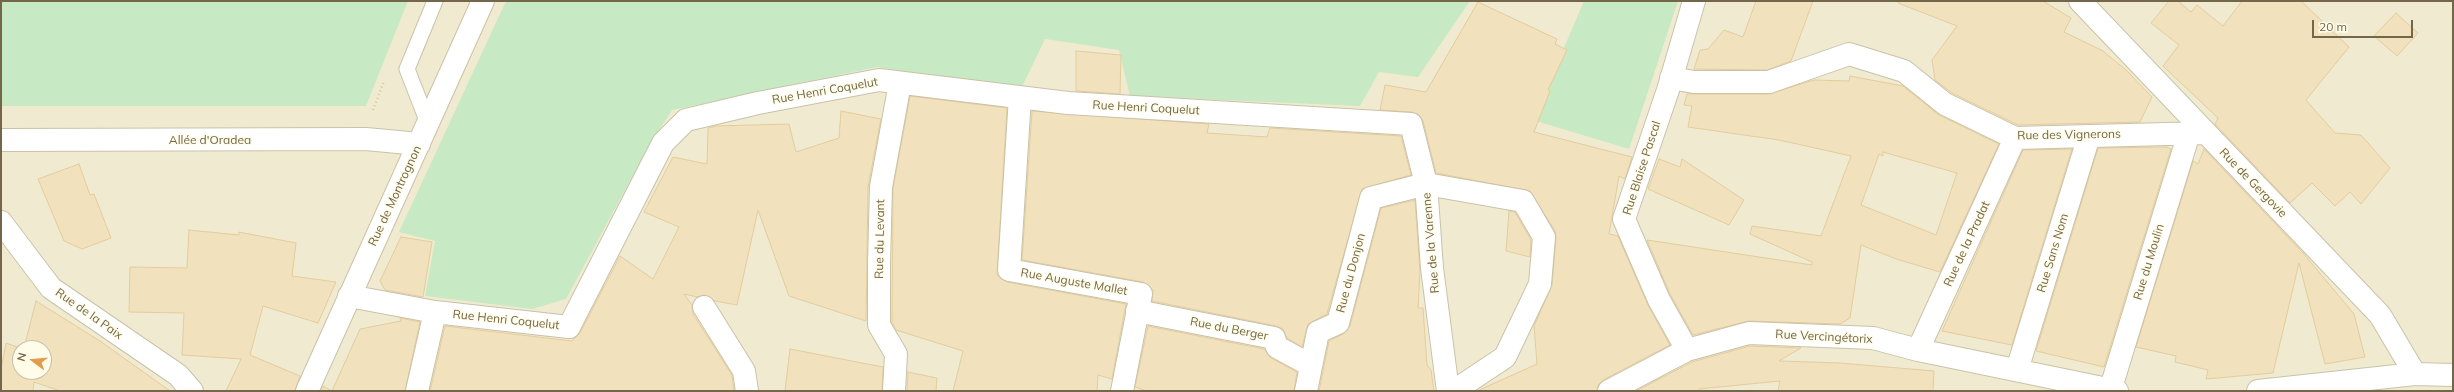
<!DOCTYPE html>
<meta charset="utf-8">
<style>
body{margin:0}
#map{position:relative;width:2454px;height:392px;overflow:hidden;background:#fcfae4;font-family:Mulish,sans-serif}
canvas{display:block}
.frame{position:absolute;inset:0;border:2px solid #74664a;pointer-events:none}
.north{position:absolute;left:12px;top:340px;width:40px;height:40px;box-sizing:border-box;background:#fffdea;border:1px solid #c7c1aa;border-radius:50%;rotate:286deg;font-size:11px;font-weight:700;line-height:16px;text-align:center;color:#74664a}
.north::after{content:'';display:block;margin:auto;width:14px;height:18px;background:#e49b4b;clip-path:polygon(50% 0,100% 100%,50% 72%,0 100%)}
.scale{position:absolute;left:2312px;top:20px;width:101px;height:18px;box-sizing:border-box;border:2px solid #74664a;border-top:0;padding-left:5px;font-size:12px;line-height:14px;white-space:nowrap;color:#74664a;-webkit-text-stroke:3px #fffdea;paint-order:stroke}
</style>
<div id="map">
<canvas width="2454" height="392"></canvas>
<div class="frame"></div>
<div class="north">N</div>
<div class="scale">20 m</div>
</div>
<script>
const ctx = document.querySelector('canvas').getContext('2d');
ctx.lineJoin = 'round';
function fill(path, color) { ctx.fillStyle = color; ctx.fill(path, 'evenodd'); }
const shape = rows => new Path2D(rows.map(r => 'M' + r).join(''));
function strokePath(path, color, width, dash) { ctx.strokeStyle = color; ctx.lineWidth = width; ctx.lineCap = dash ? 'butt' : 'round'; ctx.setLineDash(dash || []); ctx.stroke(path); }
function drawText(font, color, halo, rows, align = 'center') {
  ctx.font = font + ' Mulish,sans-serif'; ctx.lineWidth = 3; ctx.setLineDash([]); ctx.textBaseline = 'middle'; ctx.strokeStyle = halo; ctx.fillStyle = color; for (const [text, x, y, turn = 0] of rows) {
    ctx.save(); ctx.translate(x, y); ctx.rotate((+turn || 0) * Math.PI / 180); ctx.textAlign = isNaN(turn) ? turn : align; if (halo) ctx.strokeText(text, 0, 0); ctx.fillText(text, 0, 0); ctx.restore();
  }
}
const residential = shape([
 [1,1,2453,1,2453,391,1,391],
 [20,348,44,348,44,372,20,372]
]);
const green = shape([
 [1,1,408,1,366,106,1,106],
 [506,1,1470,1,1418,77,1379,72,1360,106,1130,96,1119,50,1045,39,1020,91,877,67,672,110,650,144,566,299,532,309,425,296,435,241,399,232],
 [1584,1,1678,1,1629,149,1533,120]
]);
const building = shape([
 [1756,1,1813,1,1791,61,1767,70,1694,69,1700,50,1708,49,1724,30,1743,37,1756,1],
 [1898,1,2043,1,2071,18,2064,32,2103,51,2126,70,2152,97,2140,122,2018,125,1952,93,1935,80,1932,60,1957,26,1898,3,1898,1],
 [2169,1,2178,1,2191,12,2197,5,2223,26,2242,1,2301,1,2349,47,2306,100,2335,133,2361,135,2390,168,2361,204,2350,192,2335,206,2312,183,2290,203,2215,124,2218,118,2163,66,2179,45,2151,23,2169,1],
 [1478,2,1557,39,1555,44,1567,50,1548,90,1550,91,1534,132,1632,157,1625,179,1619,176,1609,234,1618,236,1648,305,1670,345,1603,380,1598,385,1597,391,1477,391,1537,364,1534,326,1552,285,1556,238,1555,231,1530,191,1436,173,1423,121,1419,115,1412,112,1380,110,1385,85,1426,92,1478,2],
 [2396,13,2418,33,2397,56,2374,36,2396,13],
 [1076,51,1121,55,1120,94,1076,91,1076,51],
 [1850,76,1903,86,1939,115,1999,144,1940,272,1896,259,1861,245,1850,318,1840,324,1749,321,1693,335,1670,294,1647,240,1812,265,1812,262,1750,234,1752,226,1821,236,1851,156,1779,140,1688,127,1692,106,1684,105,1687,94,1769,94,1814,80,1849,81,1850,76],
 [1883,152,1957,173,1936,235,1861,205,1879,154,1883,156,1883,152],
 [910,96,1007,108,997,275,1007,282,1126,304,1112,379,1098,375,1097,391,953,391,963,351,896,330,892,322,893,188,910,96],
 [841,111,881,119,868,187,866,321,789,296,758,210,737,305,715,301,704,295,697,297,684,294,692,305,693,314,732,375,734,391,430,391,445,326,572,341,580,333,620,256,653,279,679,227,644,212,673,157,707,164,708,128,717,126,789,124,796,152,839,138,841,111],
 [1032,111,1209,124,1207,133,1267,137,1270,128,1401,136,1411,175,1362,189,1327,314,1308,324,1302,347,1287,338,1283,329,1276,326,1152,301,1153,290,1143,282,1022,260,1032,111],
 [2166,147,2171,149,2104,367,2036,351,2098,148,2166,147],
 [2072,149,2012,345,1942,331,2023,150,2072,149],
 [2204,149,2303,253,2354,314,2365,357,2325,364,2299,263,2273,373,2206,379,2208,370,2175,362,2176,356,2136,347,2193,161,2198,164,2204,149],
 [1659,159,1680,167,1682,159,1744,200,1729,225,1648,189,1659,159],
 [79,164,90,195,94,194,111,238,82,249,64,241,38,179,79,164],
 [1415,200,1420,271,1418,308,1423,308,1427,365,1431,370,1434,391,1319,391,1329,341,1343,334,1350,326,1381,208,1415,200],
 [1509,211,1515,212,1531,240,1530,257,1506,251,1509,211],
 [189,230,239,235,239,232,296,243,292,276,336,282,318,323,263,306,250,355,300,376,295,391,226,391,241,359,182,355,184,313,129,312,130,267,187,268,189,230],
 [401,237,432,242,423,297,385,290,380,281,401,237],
 [36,301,100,341,170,391,60,391,34,382,33,391,1,391,1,370,6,343,20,348,20,372,44,372,44,348,24,348,36,301],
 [400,318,420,322,405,391,321,391,323,386,332,391,360,329,401,321,400,318],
 [1148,326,1264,349,1271,358,1297,372,1294,391,1147,391,1135,387,1148,326],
 [1750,346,1801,348,1779,361,1840,363,1934,371,1933,391,1778,391,1780,381,1699,389,1700,391,1636,391,1692,362,1750,346],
 [790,349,883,367,882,391,785,391,790,349],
 [908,372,937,378,936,391,907,391,908,372]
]);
const path = shape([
 [373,110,384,81]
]);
const lane = shape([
 [428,123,407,69,435,1]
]);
const street = shape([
 [2080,1,2380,315,2415,374],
 [1671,78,1694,82,1769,82,1849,54,1904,71,1945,104,2015,138,2205,133],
 [1020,97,1009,270,1141,294,1122,391],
 [1,140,366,139,419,144],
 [1,222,51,288,178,375,192,391],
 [349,296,435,312,569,327,663,143,686,120,758,103,879,80,1068,103,1411,124,1426,184,1371,198,1338,323,1318,332,1306,391],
 [704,307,744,371,747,391],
 [1137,311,1274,338,1277,347,1310,365],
 [1687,350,1659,300,1624,219,1668,90,1694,1],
 [1918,350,2015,138],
 [2017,370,2089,136],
 [417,391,435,312],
 [894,391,896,354,879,325,879,263,881,187,900,83],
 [1448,391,1432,268,1426,184,1523,201,1544,237,1540,284,1505,357,1454,391],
 [1609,391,1687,350,1749,333,1873,338,1918,350,2117,391],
 [2110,391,2189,133],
 [2258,391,2415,374,2453,375]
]);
const secondary = shape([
 [307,391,483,1]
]);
const streetNames = [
 ["Rue Henri Coquelut",825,91,-10],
 ["Rue Henri Coquelut",1146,108,3],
 ["Rue des Vignerons",2069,135,-1],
 ["Allée d'Oradea",210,140],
 ["Rue Blaise Pascal",1642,168,-72],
 ["Rue de Gergovie",2253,183,46],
 ["Rue de Montrognon",395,196,-65],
 ["Rue du Levant",880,239,-89],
 ["Rue de la Varenne",1431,243,-95],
 ["Rue de la Pradat",1967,244,-65],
 ["Rue Sans Nom",2053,253,-73],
 ["Rue du Moulin",2149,262,-73],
 ["Rue du Donjon",1351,273,-75],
 ["Rue Auguste Mallet",1074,282,10],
 ["Rue de la Paix",89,314,35],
 ["Rue Henri Coquelut",506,320,6],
 ["Rue du Berger",1229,329,11],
 ["Rue Vercingétorix",1824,337,3]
];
fill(residential, '#f0ebd0');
fill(green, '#c7e9c3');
fill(building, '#f1e1bc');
strokePath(building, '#e3cd9d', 1);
strokePath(lane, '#cac2a8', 17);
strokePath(street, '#cac2a8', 24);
strokePath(secondary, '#cbc1a4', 24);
strokePath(path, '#d6c59f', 2.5, [1, 3]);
strokePath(lane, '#fff', 15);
strokePath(street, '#fff', 22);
strokePath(secondary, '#fff', 22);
drawText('12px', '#74664a', '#fffdea', streetNames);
</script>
